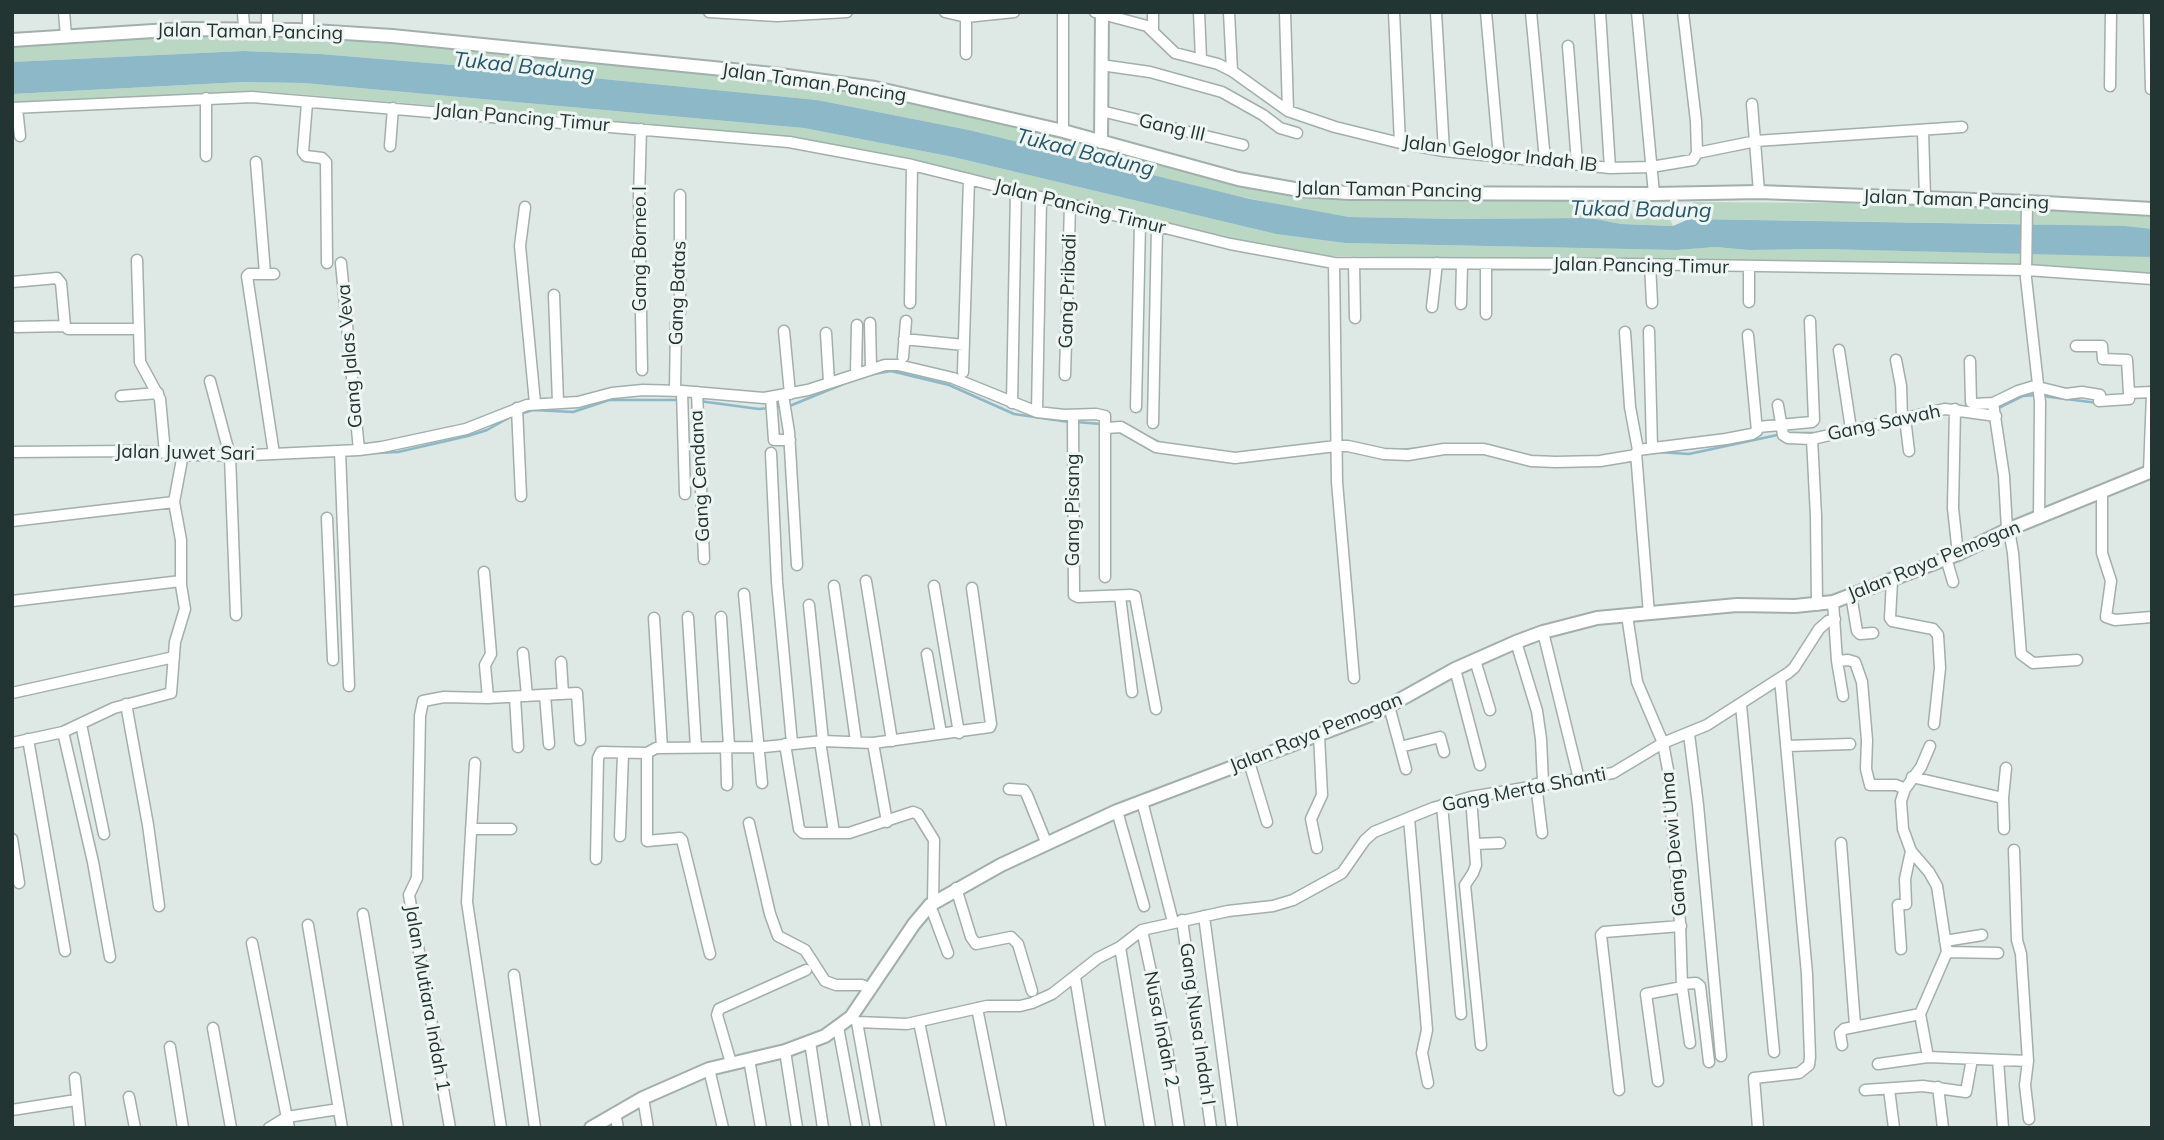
<!DOCTYPE html>
<style>
body{margin:0}
#map{position:relative;width:2164px;height:1140px;overflow:hidden;background:#dee8e5;font-family:Mulish,sans-serif}
canvas{display:block}
.frame{position:absolute;inset:0;border:14px solid #223532;pointer-events:none}
</style>
<div id="map">
<canvas width="2164" height="1140"></canvas>
<div class="frame"></div>
</div>
<script>
const ctx = document.querySelector('canvas').getContext('2d');
ctx.lineJoin = 'round';
function fill(path, color) { ctx.fillStyle = color; ctx.fill(path, 'evenodd'); }
const shape = rows => new Path2D(rows.map(r => 'M' + r).join(''));
function strokePath(path, color, width, dash) { ctx.strokeStyle = color; ctx.lineWidth = width; ctx.lineCap = dash ? 'butt' : 'round'; ctx.setLineDash(dash || []); ctx.stroke(path); }
function drawText(font, color, halo, rows, align = 'center') {
  ctx.font = font + ' Mulish,sans-serif'; ctx.lineWidth = 6; ctx.setLineDash([]); ctx.textBaseline = 'middle'; ctx.strokeStyle = halo; ctx.fillStyle = color; for (const [text, x, y, turn = 0] of rows) {
    ctx.save(); ctx.translate(x, y); ctx.rotate((+turn || 0) * Math.PI / 180); ctx.textAlign = isNaN(turn) ? turn : align; if (halo) ctx.strokeText(text, 0, 0); ctx.fillText(text, 0, 0); ctx.restore();
  }
}
const green = shape([
 [267,32,428,44,512,55,682,69,856,89,992,120,1149,161,1286,191,1627,203,1633,217,1669,217,1673,226,1621,224,1590,218,1455,219,1349,217,1303,210,1169,181,969,130,817,100,501,69,320,54,243,51,12,62,12,45,188,34],
 [243,82,304,83,804,128,953,157,1276,234,1345,243,1677,250,1715,247,1749,250,1822,249,2146,256,2152,257,2152,274,2050,266,1318,256,1204,234,869,151,799,140,549,115,260,91,12,103,12,94],
 [1693,202,1958,204,2076,209,2152,217,2152,229,2021,224,1689,219]
]);
const water = shape([
 [243,51,320,54,501,69,817,100,969,130,1250,199,1349,217,1455,219,1590,218,1621,224,1673,226,1689,219,2124,226,2152,229,2152,257,1822,249,1749,250,1715,247,1677,250,1345,243,1276,234,953,157,804,128,304,83,243,82,12,94,12,62]
]);
const stream = shape([
 [868,375,891,371,949,385,1014,414,1069,422],
 [2042,396,2098,403],
 [2132,398,2150,397],
 [699,401,759,409,769,408],
 [776,407,792,405,858,378],
 [1932,407,1944,404,1950,405],
 [1997,409,2023,396,2036,395],
 [520,414,533,410,573,412,609,400,679,400],
 [1076,422,1101,424],
 [1792,433,1815,433,1847,426],
 [1150,438,1163,444],
 [1398,450,1423,448],
 [1657,452,1689,454,1782,434],
 [376,453,398,452,468,436,487,430,514,415],
 [184,461,212,460]
]);
const minor = shape([
 [64,12,66,36],
 [243,12,244,28],
 [267,12,267,29],
 [709,12,777,16,847,12],
 [945,12,966,17,1014,12],
 [1063,12,1063,131],
 [1095,12,1147,26,1175,53,1218,64,1232,71,1288,111,1335,127,1400,143,1444,151,1610,168,1651,167,1693,160,1697,153,1756,141,1962,127],
 [1153,12,1153,31],
 [1199,12,1201,59],
 [1229,12,1232,71],
 [1285,12,1288,111],
 [1394,12,1400,143],
 [1436,12,1444,151],
 [1486,12,1499,157],
 [1531,12,1545,160],
 [1600,12,1610,168],
 [1637,12,1654,194],
 [1683,12,1696,121,1697,153],
 [2149,12,2151,89],
 [966,17,966,54],
 [308,30,308,12],
 [1568,46,1577,163],
 [1101,65,1150,72,1222,92,1263,115,1280,128,1297,133],
 [2110,86,2111,12],
 [307,103,303,152,306,156,322,158,326,162,327,263],
 [1752,104,1759,192],
 [12,108,252,97,789,142,912,165,1230,244,1334,263,1627,264,2027,270,2152,279],
 [17,108,20,136],
 [1101,111,1243,145],
 [641,129,639,197,642,370],
 [1923,131,1925,198],
 [390,146,393,108],
 [206,156,206,98],
 [256,162,265,273],
 [2027,202,2026,278,2040,402,2039,518],
 [525,207,520,246,535,403],
 [137,260,140,362,160,399,165,453],
 [341,263,359,450],
 [1334,263,1337,482,1354,678],
 [1354,263,1355,318],
 [1650,264,1652,303],
 [1749,267,1749,302],
 [274,274,249,274,247,276,274,454],
 [12,282,57,278,61,283,65,326,68,329,138,329],
 [554,295,558,402],
 [910,303,912,165],
 [1461,304,1462,264],
 [1432,307,1437,263],
 [1486,314,1486,265],
 [870,323,871,369],
 [16,327,65,326],
 [784,331,790,394],
 [1649,331,1652,447],
 [1625,332,1630,407,1638,450,1636,453,1649,614],
 [826,333,829,382],
 [904,339,964,345],
 [2076,346,2102,346,2103,359,2127,360,2129,393,2152,392],
 [1839,350,1851,429],
 [903,357,906,321],
 [1896,360,1901,386,1902,419],
 [1970,361,1971,402,1975,404,1993,403,2004,476,2007,530],
 [963,372,969,179],
 [856,373,857,325],
 [1065,375,1070,206],
 [210,381,230,456,236,615],
 [2038,387,2066,394,2082,392,2100,395,2099,401,2129,399,2129,393],
 [675,391,676,323,680,312,680,195],
 [682,391,685,494],
 [697,392,704,559],
 [783,395,789,432,797,565],
 [121,396,158,393],
 [771,398,774,440,790,440],
 [1012,403,1016,191],
 [1993,403,2018,391,2038,385],
 [1778,405,1783,435,1788,438,1812,439,1945,409,1996,416],
 [1136,407,1140,223],
 [517,408,521,496],
 [1955,409,1953,508,1958,554],
 [1037,412,1041,198],
 [1073,415,1074,595,1078,597,1131,595,1135,596,1156,709],
 [1905,418,1909,451],
 [1153,423,1157,227],
 [1758,427,1812,422,1814,420,1810,321],
 [1106,428,1121,427,1156,447,1235,458,1336,446,1348,446,1384,454,1408,455,1444,449,1484,449,1531,461,1556,462,1600,461,1636,455],
 [1812,439,1816,516,1817,605],
 [1638,450,1726,439,1752,434,1757,431,1748,335],
 [340,451,349,686],
 [12,452,133,451,230,456,359,450,382,447,466,429,527,405,578,402,612,393,643,390,682,391,764,398,808,390,885,365,898,365,953,378,1037,412,1064,415,1096,414,1105,416,1105,577],
 [771,453,777,582,792,743],
 [2149,472,2152,394],
 [2102,491,2102,553,2111,581,2106,617,2115,620,2152,617],
 [327,518,333,660],
 [12,521,174,502],
 [2009,530,2013,553,2021,654,2033,663,2077,660],
 [1946,558,1953,582],
 [484,572,491,654,485,665,488,698],
 [866,581,892,741],
 [1892,581,1890,618,1892,621,1933,629,1938,635,1940,668,1934,724],
 [834,586,856,741],
 [934,586,959,733],
 [744,594,762,783],
 [1851,595,1857,631,1860,634,1873,633],
 [1120,596,1132,692],
 [12,601,181,581],
 [1833,602,1837,661,1848,660,1855,662,1862,682,1867,740,1866,769,1870,785,1896,785,1905,789],
 [809,605,823,741],
 [1627,615,1637,682,1663,743,1668,770,1680,923,1682,987,1690,1043],
 [688,617,696,747],
 [721,617,729,746],
 [654,618,662,748],
 [1543,632,1579,779],
 [1516,642,1537,711,1541,739,1543,783],
 [523,653,527,696],
 [927,654,941,733],
 [1475,660,1490,710],
 [1837,661,1843,696],
 [561,662,563,694],
 [1455,669,1480,765],
 [12,693,174,657],
 [545,695,549,744],
 [515,697,518,747],
 [126,704,148,825,159,906],
 [1741,705,1774,1052],
 [1389,706,1406,769],
 [81,724,104,834],
 [63,732,93,862,110,957],
 [1689,734,1698,805,1721,1056],
 [28,739,65,951],
 [820,741,834,833],
 [12,743,63,732,114,708,171,693,175,642,185,609,181,585,181,540,174,502,183,454],
 [873,743,887,822],
 [785,744,799,829,803,833,849,833,913,812,918,814,934,840,933,903],
 [726,746,727,785],
 [1787,746,1850,744],
 [1400,747,1440,737,1444,752],
 [647,753,647,841,680,838,682,840,710,954],
 [1249,762,1267,822],
 [475,763,467,902,501,1128],
 [1912,777,2003,798],
 [1536,784,1542,833],
 [1009,789,1024,790,1027,795,1046,842],
 [1471,797,1476,865,1473,873,1465,885,1481,1045],
 [1142,801,1173,922],
 [1442,805,1461,1014],
 [1117,811,1144,906],
 [1409,818,1427,1030,1422,1053,1428,1083],
 [749,823,770,914,778,936,805,950,825,981,836,985,862,985,871,989],
 [471,829,511,829],
 [2004,829,2003,798,2006,768],
 [620,836,623,753],
 [12,839,19,883],
 [1841,843,1855,1025],
 [1475,844,1500,843],
 [1317,848,1311,819,1322,795,1319,735],
 [2014,850,2017,940,2021,954,2028,1061,2025,1085,2029,1119],
 [596,859,598,758,601,752,647,753,656,748,764,747,823,741,873,743,990,727,991,724,972,588],
 [956,888,971,937,976,944,1011,937,1018,944,1032,991],
 [930,905,948,953],
 [363,914,398,1128],
 [1204,916,1232,1128],
 [1182,920,1211,1128],
 [308,925,342,1128],
 [1142,930,1166,1042,1179,1128],
 [1945,941,1982,935],
 [252,943,289,1128],
 [1120,947,1150,1128],
 [1901,949,1898,905,1906,904,1905,879,1911,851],
 [1947,952,1998,953],
 [514,975,535,1128],
 [1075,977,1100,1128],
 [1682,984,1696,983,1700,986,1709,1062],
 [977,1008,1001,1128],
 [1920,1014,1947,952,1937,886,1929,872,1911,851,1903,829,1901,801,1905,789,1921,767,1930,746],
 [1920,1014,1928,1057],
 [851,1017,857,1022,907,1024,987,1006,1020,1006,1032,1003,1052,994,1098,958,1120,947,1142,930,1228,911,1273,906,1293,900,1342,873,1365,840,1374,832,1433,808,1471,797,1613,773,1663,743,1707,725,1788,673,1794,668,1819,629,1828,621,1835,619],
 [857,1022,876,1128],
 [919,1022,941,1128],
 [838,1027,857,1128],
 [213,1028,231,1128],
 [810,1042,823,1128],
 [1842,1045,1840,1033,1844,1029,1920,1014],
 [170,1047,183,1128],
 [785,1051,797,1128],
 [749,1059,761,1128],
 [1998,1060,2003,1128],
 [731,1063,717,1015,719,1009,806,970],
 [1878,1064,1928,1057,2028,1061],
 [709,1069,723,1128],
 [75,1078,80,1128],
 [1658,1081,1646,994,1682,987],
 [1938,1087,1943,1128],
 [1889,1089,1894,1128],
 [1619,1090,1601,935,1604,932,1681,926],
 [1865,1090,1923,1086,1966,1092,1972,1059],
 [129,1097,135,1128],
 [643,1098,648,1128],
 [12,1110,76,1100],
 [615,1113,618,1128],
 [269,1128,287,1117,339,1109],
 [450,1128,409,895,417,878,420,716,423,701,444,697,488,698,577,693,580,740],
 [1758,1128,1754,1078,1799,1073,1809,1065,1810,1057,1807,974,1780,678]
]);
const tertiary = shape([
 [12,40,185,29,297,30,392,36,773,74,875,88,1063,131,1238,179,1300,190,1350,193,1654,194,1759,192,2027,202,2152,209],
 [1101,142,1102,12],
 [591,1128,643,1098,709,1069,785,1051,825,1036,851,1017,914,924,930,905,1001,865,1117,811,1378,712,1455,669,1516,642,1543,632,1597,618,1737,605,1795,606,1833,602,1958,554,2007,530,2152,471]
]);
const streetNames = [
 ["Jalan Taman Pancing",250,32,1],
 ["Jalan Taman Pancing",814,83,8],
 ["Jalan Pancing Timur",522,118,5],
 ["Gang III",1172,128,13],
 ["Jalan Gelogor Indah IB",1500,154,7],
 ["Jalan Taman Pancing",1389,190,1],
 ["Jalan Taman Pancing",1956,200,2],
 ["Jalan Pancing Timur",1080,207,14],
 ["Gang Borneo I",640,249,-90],
 ["Jalan Pancing Timur",1641,266,1],
 ["Gang Pribadi",1068,291,-88],
 ["Gang Batas",678,293,-88],
 ["Gang Jalas Veva",350,356,-95],
 ["Gang Sawah",1884,423,-12],
 ["Jalan Juwet Sari",185,453,1],
 ["Gang Cendana",700,476,-93],
 ["Gang Pisang",1073,510,-90],
 ["Jalan Raya Pemogan",1934,561,-22],
 ["Jalan Raya Pemogan",1316,733,-22],
 ["Gang Merta Shanti",1524,790,-11],
 ["Gang Dewi Uma",1674,844,-95],
 ["Jalan Mutiara Indah 1",427,998,80],
 ["Gang Nusa Indah I",1197,1024,82],
 ["Nusa Indah 2",1161,1029,79]
];
const waterNames = [
 ["Tukad Badung",524,67,6],
 ["Tukad Badung",1085,153,14],
 ["Tukad Badung",1641,210,1]
];
fill(green, '#bad7c4');
fill(water, '#8db8c7');
strokePath(stream, '#8db8c7', 2.5);
strokePath(minor, '#a2afac', 13);
strokePath(tertiary, '#a2afac', 16);
strokePath(minor, '#fff', 10);
strokePath(tertiary, '#fff', 12);
drawText('19px', '#223532', '#eef5f2', streetNames);
drawText('italic 21px', '#245769', '#eef5f2', waterNames);
</script>
